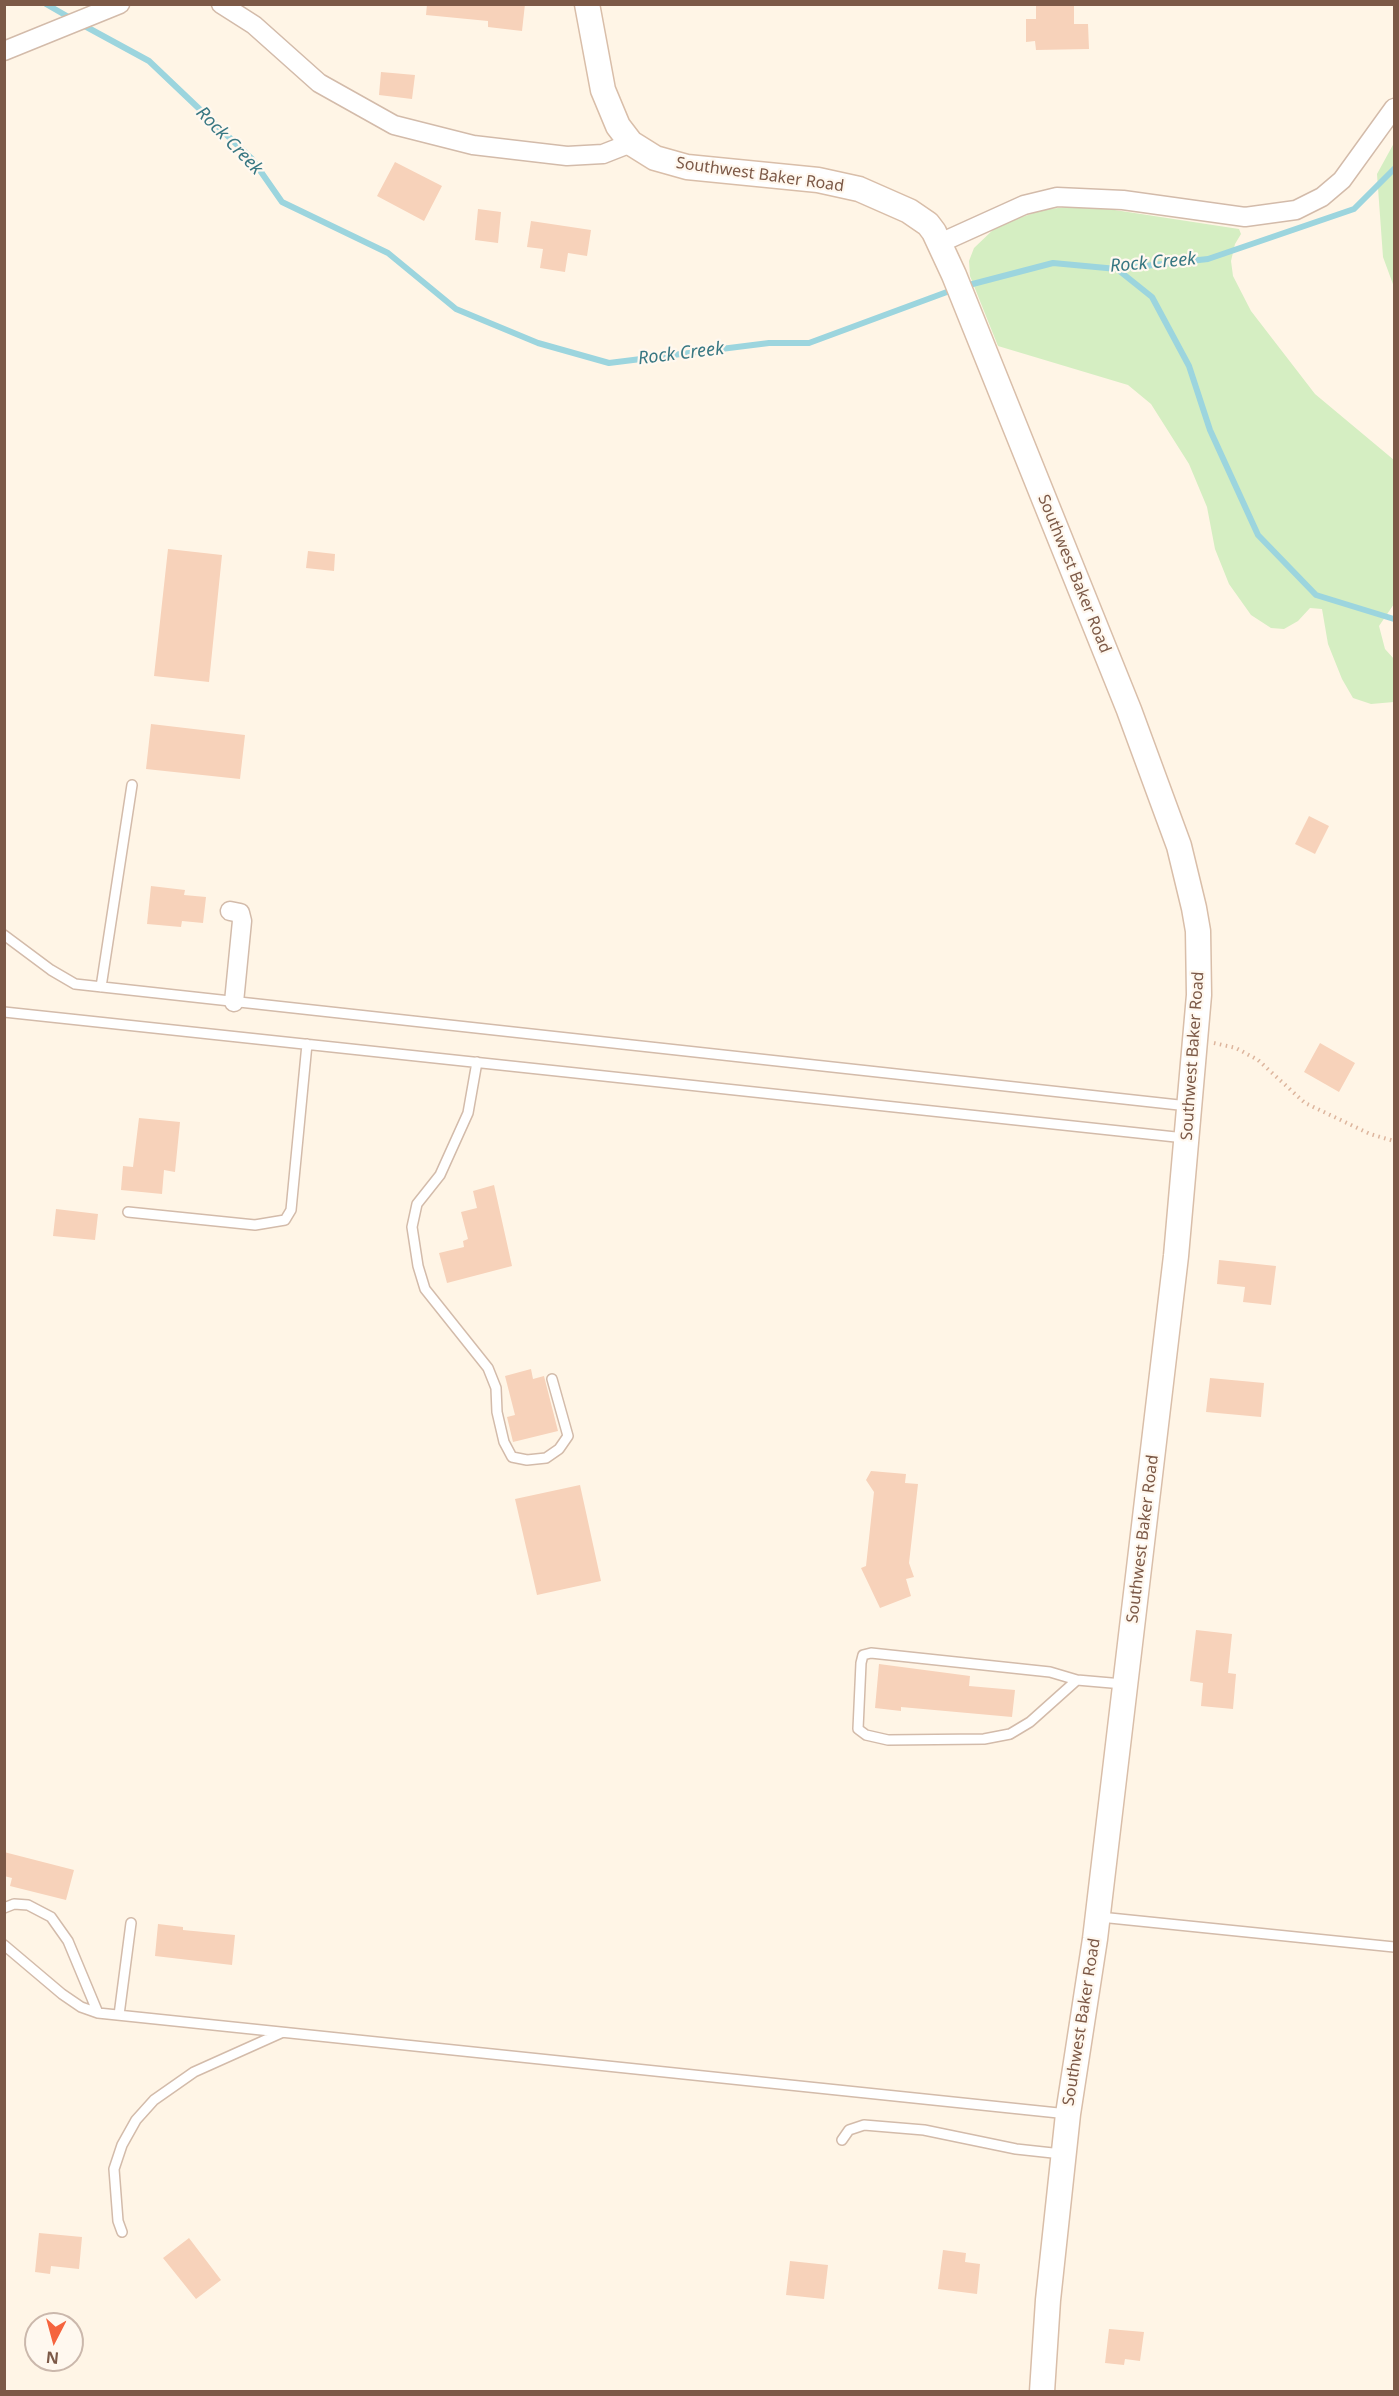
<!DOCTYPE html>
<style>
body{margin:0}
#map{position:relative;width:1399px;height:2396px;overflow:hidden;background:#fff5e6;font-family:"Noto Sans",sans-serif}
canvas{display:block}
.frame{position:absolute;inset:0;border:6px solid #7c5947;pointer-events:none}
.north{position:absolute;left:24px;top:2312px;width:60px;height:60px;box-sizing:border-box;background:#fff8ef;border:2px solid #cbb8ac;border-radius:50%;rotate:186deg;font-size:16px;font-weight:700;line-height:24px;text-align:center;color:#7c5947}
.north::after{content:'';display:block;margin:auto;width:21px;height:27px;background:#f5643e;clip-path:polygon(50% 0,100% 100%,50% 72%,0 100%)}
</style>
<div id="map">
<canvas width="1399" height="2396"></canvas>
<div class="frame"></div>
<div class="north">N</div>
</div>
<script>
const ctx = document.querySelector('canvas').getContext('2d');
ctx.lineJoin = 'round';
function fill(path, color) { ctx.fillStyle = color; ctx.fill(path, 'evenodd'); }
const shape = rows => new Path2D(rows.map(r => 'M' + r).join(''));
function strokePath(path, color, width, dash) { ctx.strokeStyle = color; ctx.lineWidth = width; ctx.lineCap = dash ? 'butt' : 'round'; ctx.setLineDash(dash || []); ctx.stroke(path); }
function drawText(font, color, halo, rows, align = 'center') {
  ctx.font = font + ' "Noto Sans",sans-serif'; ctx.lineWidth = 4.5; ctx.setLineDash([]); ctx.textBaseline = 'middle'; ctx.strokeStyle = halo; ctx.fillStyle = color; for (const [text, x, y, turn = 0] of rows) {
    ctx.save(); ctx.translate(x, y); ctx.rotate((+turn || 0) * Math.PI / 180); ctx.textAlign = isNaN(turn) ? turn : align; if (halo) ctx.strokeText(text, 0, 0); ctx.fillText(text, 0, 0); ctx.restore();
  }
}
const green = shape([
 [1394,143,1394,287,1383,257,1377,174],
 [1066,207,1095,207,1239,229,1241,234,1235,244,1231,261,1233,276,1251,311,1315,394,1394,460,1394,604,1379,626,1385,649,1394,659,1394,702,1371,704,1353,698,1342,679,1328,644,1322,609,1310,608,1298,621,1284,629,1271,628,1251,615,1229,584,1215,549,1207,507,1189,464,1151,404,1128,385,998,346,970,276,969,261,974,248,997,226,1042,210]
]);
const stream = shape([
 [46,4,72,19],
 [81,24,149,61,252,159,282,202,388,253,456,309,538,343,609,363,769,343,809,343,955,289],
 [1117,269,1152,297,1189,366,1210,430,1258,535,1316,595,1394,619],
 [965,286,1053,263,1117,269,1208,259,1354,209,1394,169]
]);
const building = shape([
 [427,4,525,4,522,31,488,27,488,21,426,15],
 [1074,5,1074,24,1088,24,1089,49,1036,50,1035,41,1026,42,1026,19,1036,19,1036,6],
 [381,72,415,75,412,99,379,95],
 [395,162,442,186,424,221,377,196],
 [478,209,501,212,498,243,475,240],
 [531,221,591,230,587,256,568,253,565,272,540,268,543,249,527,247],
 [168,549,222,555,209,682,154,676],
 [308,551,335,554,334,571,306,568],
 [151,724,245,735,240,779,146,769],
 [1309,816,1329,826,1315,854,1295,844],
 [151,886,185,890,184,895,206,897,203,923,182,921,181,927,147,924],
 [1320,1043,1355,1063,1339,1092,1304,1072],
 [139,1118,180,1122,175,1172,164,1170,162,1194,121,1190,123,1166,133,1167],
 [494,1185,512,1266,447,1283,439,1253,464,1247,463,1241,468,1239,461,1212,477,1208,473,1191],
 [56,1209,98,1214,95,1240,53,1236],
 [1219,1260,1276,1266,1271,1305,1243,1302,1245,1287,1217,1284],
 [531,1369,533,1379,544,1376,558,1431,513,1442,507,1417,515,1415,505,1376],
 [1210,1378,1264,1383,1261,1417,1206,1412],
 [871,1471,906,1474,905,1483,918,1484,909,1563,914,1577,906,1579,911,1596,880,1608,861,1568,866,1566,874,1492,866,1480],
 [580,1485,601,1581,537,1595,515,1499],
 [1196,1630,1232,1634,1228,1673,1236,1674,1233,1709,1201,1706,1203,1683,1190,1681],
 [879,1664,970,1676,969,1686,1015,1690,1012,1717,901,1707,901,1711,875,1708],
 [4,1852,74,1870,66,1900,10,1886,12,1878,4,1876],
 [158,1924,183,1927,183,1930,235,1935,232,1965,155,1956],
 [39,2233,82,2237,79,2269,51,2266,50,2274,35,2272],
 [189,2238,221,2280,196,2299,163,2258],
 [943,2250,966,2253,965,2262,980,2264,977,2294,938,2289],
 [790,2261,828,2265,824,2299,786,2295],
 [1109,2329,1144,2332,1140,2361,1125,2359,1124,2365,1105,2363]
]);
const path = shape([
 [1214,1043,1236,1048,1258,1060,1305,1103,1370,1134,1394,1141]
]);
const service = shape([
 [4,935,51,970,75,984,1188,1106],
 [101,987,132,785],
 [4,1012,1185,1138],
 [477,1062,468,1113,440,1175,417,1204,412,1227,418,1266,425,1289,488,1368,496,1388,497,1412,504,1442,512,1457,527,1460,546,1458,559,1449,568,1436,552,1379],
 [128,1212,255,1225,285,1220,291,1210,307,1044],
 [1077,1680,1030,1722,1010,1734,984,1739,888,1740,866,1735,858,1729,861,1663,863,1655,871,1653,1050,1672,1077,1680,1123,1684],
 [4,1908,14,1904,28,1905,51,1917,68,1941,98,2013],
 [1100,1917,1394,1947],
 [4,1945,62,1994,81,2007,98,2013,1068,2114],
 [119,2015,131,1923],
 [842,2140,849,2130,864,2125,924,2130,1016,2149,1062,2154],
 [122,2232,118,2221,114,2169,122,2145,136,2120,154,2100,194,2072,281,2033]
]);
const minor = shape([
 [221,4,254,25,319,83,394,125,473,145,567,156,603,154,631,143],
 [4,51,120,4],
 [940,243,1024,205,1057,197,1123,200,1245,217,1296,210,1322,197,1342,180,1394,108],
 [230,911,240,913,242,921,234,1002]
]);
const secondary = shape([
 [587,4,603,90,618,126,631,143,655,158,687,167,818,180,859,189,909,211,928,224,934,232,954,275,1129,710,1179,846,1194,908,1198,931,1199,995,1176,1256,1095,1939,1068,2114,1048,2300,1042,2392]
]);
const streetNames = [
 ["Southwest Baker Road",760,175,8],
 ["Southwest Baker Road",1074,574,68],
 ["Southwest Baker Road",1193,1056,-86],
 ["Southwest Baker Road",1143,1539,-83],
 ["Southwest Baker Road",1082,2022,-81]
];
const waterNames = [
 ["Rock Creek",229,141,46],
 ["Rock Creek",1153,263,-5],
 ["Rock Creek",681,354,-7]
];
fill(green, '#d5eec2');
strokePath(stream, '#9cd5de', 6);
fill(building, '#f7d2ba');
strokePath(service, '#d3bbaa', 12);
strokePath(minor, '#d3bbaa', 21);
strokePath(secondary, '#d9bea9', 27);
strokePath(path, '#ddb59d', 4, [1.5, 4.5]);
strokePath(service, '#fff', 9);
strokePath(minor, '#fff', 18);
strokePath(secondary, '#fff', 24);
drawText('16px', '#7c5947', '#fff8ef', streetNames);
drawText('italic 18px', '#387782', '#fff8ef', waterNames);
</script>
